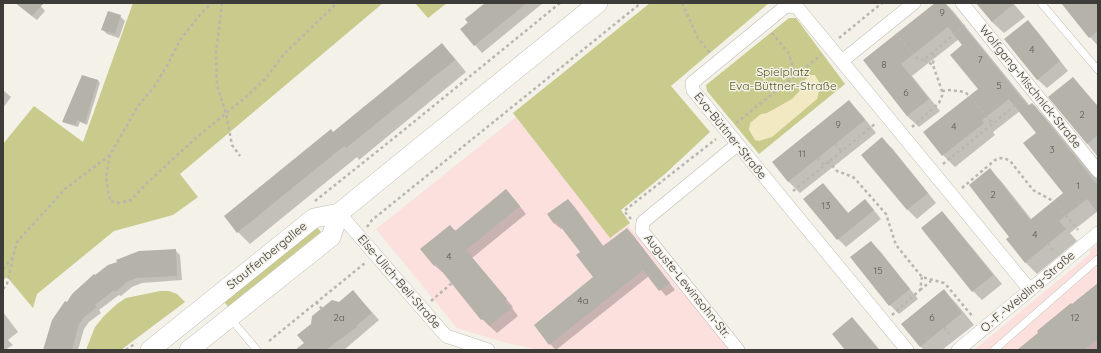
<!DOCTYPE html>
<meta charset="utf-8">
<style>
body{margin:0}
#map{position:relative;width:1101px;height:353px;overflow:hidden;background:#f3f1e8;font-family:Quicksand,sans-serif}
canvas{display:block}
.frame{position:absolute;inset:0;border:4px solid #3d3c39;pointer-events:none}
</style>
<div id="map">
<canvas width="1101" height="353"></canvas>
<div class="frame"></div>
</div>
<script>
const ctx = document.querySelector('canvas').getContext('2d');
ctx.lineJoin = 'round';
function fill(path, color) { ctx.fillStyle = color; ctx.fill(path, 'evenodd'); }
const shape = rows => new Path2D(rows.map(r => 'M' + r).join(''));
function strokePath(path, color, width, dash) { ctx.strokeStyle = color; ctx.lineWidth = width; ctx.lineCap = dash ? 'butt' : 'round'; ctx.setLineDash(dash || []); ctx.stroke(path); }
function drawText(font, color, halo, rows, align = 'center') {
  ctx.font = font + ' Quicksand,sans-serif'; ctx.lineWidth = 3; ctx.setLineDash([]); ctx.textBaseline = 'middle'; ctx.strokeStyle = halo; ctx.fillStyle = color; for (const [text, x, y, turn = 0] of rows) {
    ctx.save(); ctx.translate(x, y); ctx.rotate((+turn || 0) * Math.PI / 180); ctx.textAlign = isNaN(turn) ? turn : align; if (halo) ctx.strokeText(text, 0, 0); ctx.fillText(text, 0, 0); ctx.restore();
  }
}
const education = shape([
 [516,117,610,238,628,225,731,350,539,350,503,342,457,328,376,229],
 [1098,243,1098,350,974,350,1089,255,1090,250]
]);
const green = shape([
 [133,3,383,3,180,174,198,197,173,215,114,231,37,294,33,308,7,277,3,280,3,144,34,106,83,142],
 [415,3,447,3,428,18],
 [650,3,769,3,671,86,710,132,665,174,621,210,630,223,610,238,513,113],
 [789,18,796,18,845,84,759,154,707,91,706,85],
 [316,226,321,232,228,307,223,300],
 [160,291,169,291,177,294,185,302,121,350,86,350,95,327,104,316,117,304,126,298]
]);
const sand = shape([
 [815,75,819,82,820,87,817,99,772,137,759,141,755,140,749,130,750,123,761,114,767,113,792,99,802,88,803,83,806,79,811,75]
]);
const shadow = shape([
 [15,3,38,3,45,11,37,20],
 [487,3,543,3,482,53,461,29],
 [936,3,945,3,953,11,1030,106,1032,105,1044,116,1098,180,1098,211,1070,233,1077,241,1037,274,1025,262,1011,237,990,170,1001,181,1032,220,1064,193,1038,133,1020,111,993,132,995,135,955,167,943,155,925,132,979,89,964,45,959,39,912,76,940,111,919,127,907,116,864,61],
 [977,3,1013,3,1025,17,1004,33,992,22],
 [1062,3,1098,3,1098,46,1090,37],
 [120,16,125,21,119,38,107,34,102,29],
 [1027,22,1037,31,1068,71,1047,88,1037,79],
 [442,44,453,56,466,72,359,160,357,157,250,244,238,232,225,216,333,133],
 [83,76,98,80,100,83,87,125,80,122,78,127,65,123,63,121],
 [1073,78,1098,106,1098,157,1050,97],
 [3,90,11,97,3,108],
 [849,102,861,114,876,133,800,193,788,181],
 [882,139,892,148,936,203,917,219,908,210,863,155],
 [823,184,849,214,873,209,881,219,846,247,838,239],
 [513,198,526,214,472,258,513,307,512,308,518,316,497,333,482,319,443,271,442,272,434,265,450,226,456,231],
 [568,200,574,206,604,247,627,229,633,235,675,290,666,296,649,276,556,350,550,344,595,277,581,252,563,228,561,229,555,224],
 [942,212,951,222,1002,284,982,300,973,291],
 [871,242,880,251,918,299,899,314,890,305,852,257],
 [175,250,180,255,182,280,142,283,132,287,121,296,119,295,99,310,101,313,89,322,84,329,78,350,44,350,68,304],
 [1098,285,1098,350,1018,350,1072,306],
 [353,291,379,320,344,350,311,350],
 [944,291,956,303,974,325,942,350,924,350,920,346],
 [3,312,18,332,8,340,13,345,5,350,3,350],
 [852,318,863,330,880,350,847,350]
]);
const building = shape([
 [16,3,44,3,32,16],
 [485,3,527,3,474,46,460,29,468,23,465,19],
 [935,3,945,3,1028,106,1032,103,1036,107,1098,186,1098,213,1087,199,1059,221,1066,229,1025,263,1006,239,1009,237,969,185,990,168,1030,220,1063,193,1023,143,1036,133,1009,99,982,120,984,123,942,156,923,132,978,89,950,55,962,45,948,27,901,64,929,99,907,116,863,60],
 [976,3,1015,3,992,22],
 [1061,3,1098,3,1098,31,1089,38],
 [108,11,121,15,115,34,101,30],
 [1028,20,1060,61,1037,80,1004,39],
 [442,43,455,60,346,148,344,146,237,233,224,216,331,129,333,132],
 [82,75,98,80,85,123,77,120,76,125,62,122],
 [1073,77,1098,107,1098,135,1087,144,1048,97],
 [849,100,865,120,788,182,772,162],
 [882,137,928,193,907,210,861,155],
 [823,183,848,213,865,199,874,210,837,240,803,199],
 [506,189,520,206,466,250,507,299,505,301,511,308,489,326,483,319,481,320,436,264,434,266,420,249,450,225,455,231],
 [568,199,603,246,627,228,670,283,659,291,643,270,549,345,534,325,593,277,576,255,580,252,557,222,554,224,547,214],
 [942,211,993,275,972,292,921,228],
 [871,241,910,289,889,306,850,257],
 [176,249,177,276,137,278,127,282,115,292,114,290,105,297,95,305,97,307,84,317,79,324,72,350,43,350,52,320,65,301,67,302,72,294,94,274,95,275,108,265,117,262,116,260,139,251],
 [1098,283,1098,338,1083,350,1017,350,1038,333,1037,331,1071,303,1072,304],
 [944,289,962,313,920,347,901,324],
 [353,290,372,313,356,326,357,327,326,350,295,350,304,343,297,335,311,324,312,316,332,300,339,302],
 [852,317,879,350,845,350,832,334]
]);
const path = shape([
 [222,3,216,53,217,85,226,113,232,145,240,156],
 [682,3,698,38,710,53],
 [772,33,789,54,795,75],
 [896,34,913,55,918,59,924,60,965,25],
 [839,38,882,3],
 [924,60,933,65,934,52],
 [942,91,951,90,964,92,969,95,993,124],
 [736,123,821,55],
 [912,127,939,103,942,96,942,91,933,65],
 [835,144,841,151],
 [110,155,106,178,110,201,119,203,131,200,147,183,197,137,246,97,267,77,283,55,337,3],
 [818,158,824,165],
 [828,161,837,171,853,177,857,181,886,214,896,245,922,277,944,283,948,287,973,317],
 [943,164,1023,99],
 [962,188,995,160,1001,158,1006,159,1011,162,1033,190,1055,202,1078,230],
 [793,191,876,123],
 [315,201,399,134,560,3],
 [631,219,624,211,716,139],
 [367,227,372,220,641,3],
 [1048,243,1053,250],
 [3,269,13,257,17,242,65,189,110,155,138,106,154,87,168,64,180,40,203,11,212,3],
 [3,289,7,284,13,258],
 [920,290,931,281],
 [431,301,452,283],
 [316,302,322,309],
 [892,315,920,290,922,277],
 [944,327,951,336],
 [269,341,365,263],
 [126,350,136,343]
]);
const lane = shape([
 [1041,3,1098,70],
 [230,318,257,350],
 [994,350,1098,259]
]);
const street = shape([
 [962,3,1098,171],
 [842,61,914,3],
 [738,144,643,222,642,231,738,350],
 [339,213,446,336,488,350],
 [907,350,693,90,692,83,786,6,797,7,1030,290],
 [958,350,1098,233]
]);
const secondary = shape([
 [150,350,314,218,339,213,598,3],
 [189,350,331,237,339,213]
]);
const numberNames = [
 ["9",942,13],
 ["4",1032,50],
 ["7",980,60],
 ["8",884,65],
 ["5",999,86],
 ["6",906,93],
 ["2",1082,115],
 ["9",838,125],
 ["4",954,127],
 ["3",1052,150],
 ["11",802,154],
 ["1",1078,186],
 ["2",993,195],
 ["13",826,206],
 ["4",1035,235],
 ["4",449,257],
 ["15",878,271],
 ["4a",583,301],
 ["2a",339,318],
 ["6",932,318],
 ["12",1075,318]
];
const parkNames = [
 ["Spielplatz",783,72],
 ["Eva-Büttner-Straße",783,86]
];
const streetNames = [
 ["Wolfgang-Mischnick-Straße",1030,87,51],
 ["Eva-Büttner-Straße",730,136,51],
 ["Stauffenbergallee",267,256,-39],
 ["Else-Ulich-Beil-Straße",399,282,49],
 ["Auguste-Lewinsohn-Str.",687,286,51],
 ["O.-F.-Weidling-Straße",1028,292,-40]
];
fill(education, '#fbe0de');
fill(green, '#c8cb8b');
fill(sand, '#f2e8c2');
fill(shadow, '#0003');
fill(building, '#b4b2a9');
strokePath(lane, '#bebcb3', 8);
strokePath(street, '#bebcb3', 14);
strokePath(secondary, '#bebcb3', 20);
strokePath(path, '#b8b6af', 2.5, [3, 3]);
strokePath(lane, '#fff', 7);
strokePath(street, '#fff', 13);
strokePath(secondary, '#fff', 19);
drawText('10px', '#5b5a55', null, numberNames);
drawText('12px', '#57581a', '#f3f1e8', parkNames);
drawText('12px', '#3d3c39', '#f3f1e8', streetNames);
</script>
